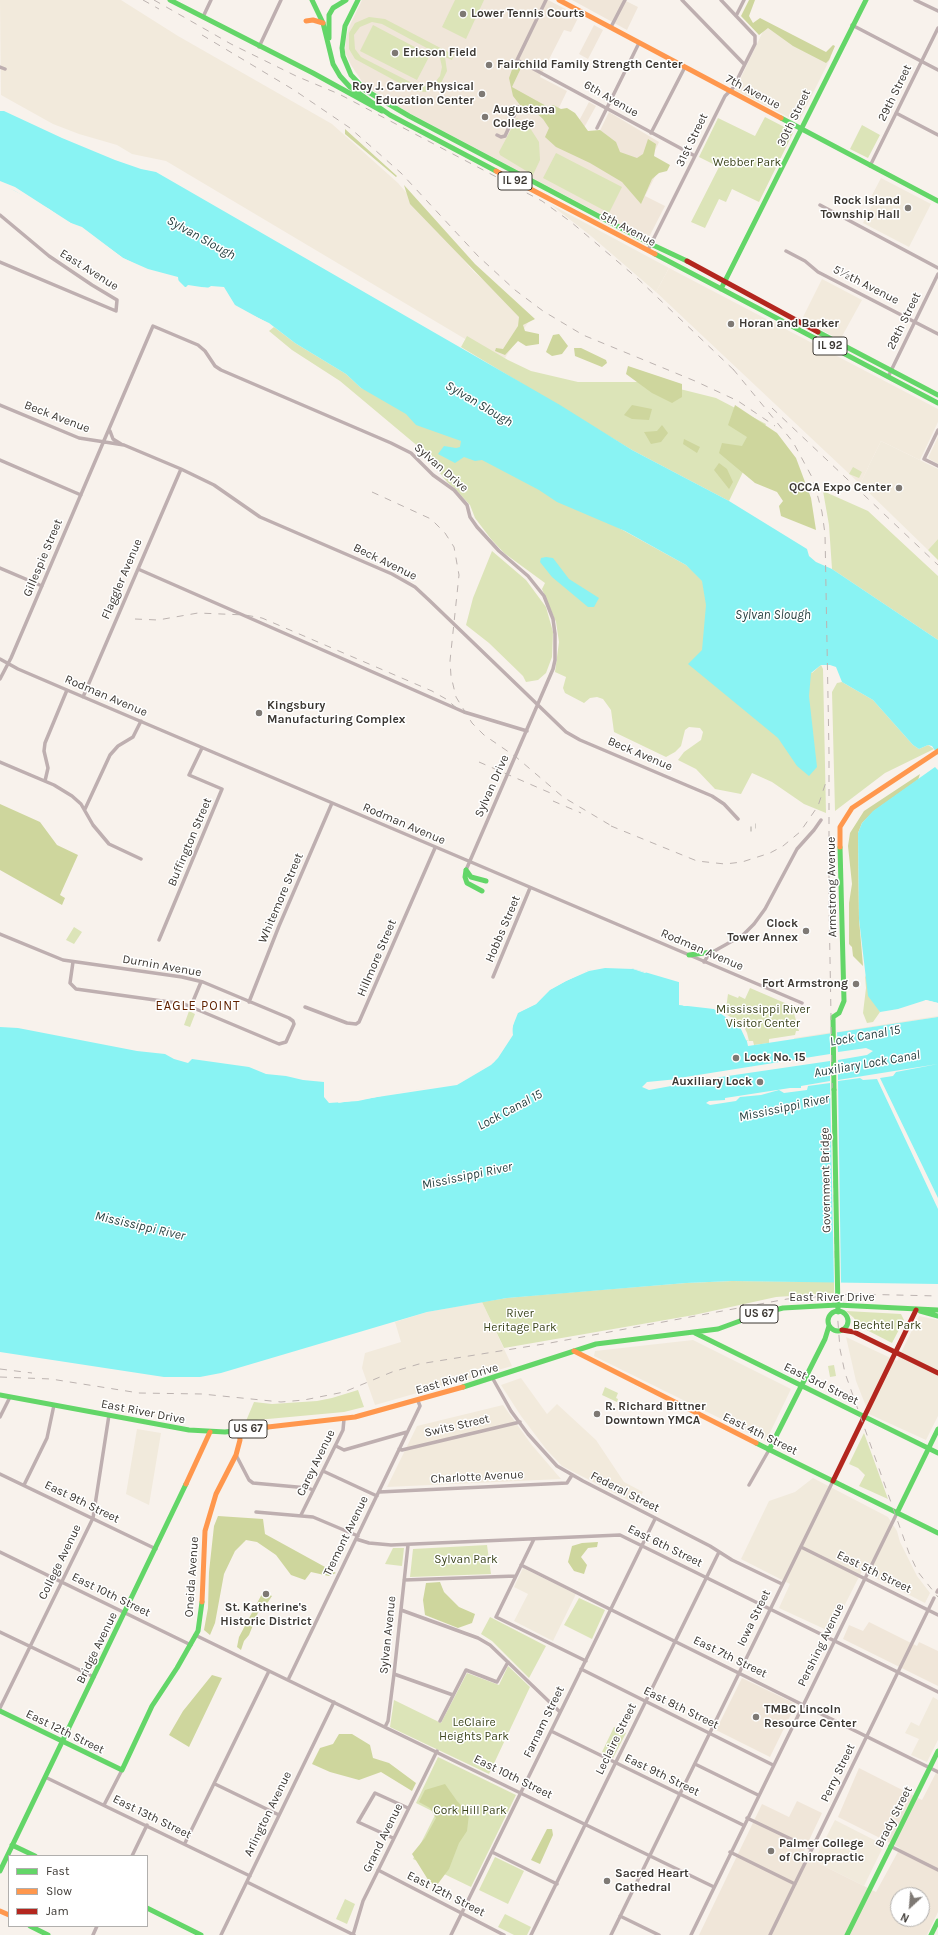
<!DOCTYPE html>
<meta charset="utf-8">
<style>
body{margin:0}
#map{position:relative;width:938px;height:1935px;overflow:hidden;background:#f8f2ec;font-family:Karla,sans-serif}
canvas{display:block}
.legend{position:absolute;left:8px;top:1855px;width:140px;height:72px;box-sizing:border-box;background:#fff;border:1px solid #b1afad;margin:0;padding:5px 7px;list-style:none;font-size:12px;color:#3c3833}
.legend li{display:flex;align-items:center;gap:8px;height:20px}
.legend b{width:20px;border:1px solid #b1afad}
.north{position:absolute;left:890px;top:1887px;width:40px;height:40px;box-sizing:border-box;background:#fff;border:1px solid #b1afad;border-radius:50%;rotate:206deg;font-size:11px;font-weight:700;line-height:16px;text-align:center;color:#3c3833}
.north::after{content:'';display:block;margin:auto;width:14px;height:18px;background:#7e7974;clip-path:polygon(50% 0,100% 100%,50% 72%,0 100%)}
</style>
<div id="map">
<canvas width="938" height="1935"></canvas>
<ul class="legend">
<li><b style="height:5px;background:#63d668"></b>Fast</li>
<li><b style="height:5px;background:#ff974d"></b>Slow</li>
<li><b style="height:5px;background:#b3261e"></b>Jam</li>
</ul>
<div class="north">N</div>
</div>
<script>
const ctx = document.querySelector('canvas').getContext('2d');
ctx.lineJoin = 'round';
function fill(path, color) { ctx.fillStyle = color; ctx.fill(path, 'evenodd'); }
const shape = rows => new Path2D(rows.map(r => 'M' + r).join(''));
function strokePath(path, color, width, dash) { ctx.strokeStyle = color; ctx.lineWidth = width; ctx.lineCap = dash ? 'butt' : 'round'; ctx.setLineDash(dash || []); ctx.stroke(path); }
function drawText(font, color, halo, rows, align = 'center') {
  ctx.font = font + ' Karla,sans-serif'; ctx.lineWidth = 3; ctx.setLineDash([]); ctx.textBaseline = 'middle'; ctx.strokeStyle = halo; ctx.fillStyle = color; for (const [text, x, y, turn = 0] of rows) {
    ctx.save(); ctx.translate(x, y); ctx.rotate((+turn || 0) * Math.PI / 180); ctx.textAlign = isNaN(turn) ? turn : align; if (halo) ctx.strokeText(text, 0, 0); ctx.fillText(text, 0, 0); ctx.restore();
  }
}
const commercial = shape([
 [766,25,831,57,799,121,796,121,735,90],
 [881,178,931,204,909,247,863,223,874,201,870,199],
 [550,204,669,268,656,292,591,236],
 [881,441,938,469,938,539,928,550,860,484],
 [919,1316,938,1320,938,1416,926,1440,869,1414,856,1381,846,1337,897,1361],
 [693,1340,791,1389,766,1441,594,1356,595,1351],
 [137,1429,161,1433,149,1505,126,1494],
 [813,1478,888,1517,897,1531,900,1542,917,1576,930,1593,925,1603,862,1571,831,1632,779,1608,790,1584,741,1559,769,1501,795,1492],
 [523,1568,576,1594,553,1641,514,1621,528,1594,514,1587],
 [933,1697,938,1700,938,1740,927,1762,911,1755,919,1739,905,1733,911,1722,919,1726],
 [835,1820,884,1845,864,1886,814,1861]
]);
const industrial = shape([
 [0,0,121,0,178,36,332,124,398,183,474,272,506,299,529,321,505,358,487,352,166,161,132,154,117,145,79,134,53,124,1,95],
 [669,268,938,409,938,422,920,460,881,441,860,484,656,292],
 [822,279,862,300,840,340,802,319],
 [938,437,938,464,928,458],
 [938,1016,938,1017,794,1040,794,1038],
 [482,1302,512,1366,375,1405,362,1368,365,1353,401,1342,395,1322,427,1312],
 [521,1378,547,1414,557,1404,596,1440,624,1482,643,1492,636,1504,562,1466,546,1449,521,1416,501,1385],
 [503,1405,531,1444,561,1479,387,1487,417,1426]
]);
const built = shape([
 [362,0,548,0,579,16,571,32,564,30,540,77,567,91,553,120,573,132,589,102,596,106,580,135,594,143,609,112,659,142,650,161,660,167,645,196,665,206,648,239,409,113,365,86,351,65,345,52,346,39,349,27],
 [572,0,624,0,638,7,627,30],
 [594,25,603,30,588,59,579,54],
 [869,1622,917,1646,919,1642,938,1651,938,1686,843,1639,849,1625,863,1631],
 [742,1678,796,1704,770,1757,716,1730],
 [859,1768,922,1800,938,1769,938,1912,927,1935,699,1935,762,1804,789,1817,797,1801,822,1813,802,1855,876,1892,900,1848,838,1817],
 [898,1895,922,1895,922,1919,898,1919]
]);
const green = shape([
 [455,0,484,0,466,39,442,27],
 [369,17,385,19,454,55,452,60,445,57,447,71,440,85,426,92,414,91,355,59,349,49,349,33,355,23],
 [372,22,382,24,436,53,440,58,442,67,440,76,436,81,425,86,416,85,361,57,355,49,354,35,360,27],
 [373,25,430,55,417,80,360,51],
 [765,117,792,131,793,133,759,202,732,189,726,202,719,199,705,228,691,222,719,167,699,157,718,118,755,136],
 [517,118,530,128,539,142,540,160,533,175,500,155,499,152],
 [862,125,880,135,868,158,850,149],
 [556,153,622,187,609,213,543,178],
 [274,327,295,343,346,374,361,388,371,391,686,565,812,673,821,665,823,669,826,813,804,804,772,782,752,773,741,794,715,789,696,769,678,760,684,752,701,740,703,732,700,728,689,727,685,730,681,746,675,752,666,757,614,732,611,710,603,699,597,697,590,698,584,703,565,693,563,688,566,677,555,672,559,642,556,622,542,589,545,583,504,553,491,539,475,518,470,505,455,489,447,482,420,448,340,381,292,350,269,331],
 [467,336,508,360,531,371,578,382,639,382,684,390,716,398,766,424,729,501,632,450,461,347],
 [853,467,862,472,859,478,849,474],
 [823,491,868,511,938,576,938,640,832,569,829,525],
 [938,539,938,560,928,550],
 [492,551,526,580,546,607,553,632,552,657,546,673,538,680,526,682,523,676,489,643,466,625,473,598],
 [842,682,873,700,913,745,919,749,928,745,934,749,885,773,835,811,832,692,837,683],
 [74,927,82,932,74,944,66,940],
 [865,975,880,1012,873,1022,867,1023,863,1013,866,988],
 [750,988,792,1006,799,1031,796,1031,795,1035,769,1039,769,1043,754,1045,753,1041,747,1041,745,1033,725,1016,728,994,738,998,739,996,745,999],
 [189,1011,195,1014,190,1027,184,1025],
 [732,1281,834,1282,834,1293,776,1297,694,1315,504,1348,482,1302,507,1298,551,1294,686,1283],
 [846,1311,901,1314,904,1320,892,1343,857,1325,854,1318],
 [834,1365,836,1376,830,1377,828,1366],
 [605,1387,618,1393,616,1398,618,1399,617,1402,602,1395],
 [358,1390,364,1407,344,1412,246,1421,254,1402,272,1404,317,1401,332,1398],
 [864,1433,888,1499,859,1486,865,1475,858,1468,849,1464],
 [487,1545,491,1574,410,1577,413,1549],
 [393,1548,404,1548,402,1566,385,1564],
 [579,1598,605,1610,592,1639,564,1625],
 [490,1617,546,1646,529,1678,492,1641,481,1634],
 [508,1666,530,1687,489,1774,390,1727,394,1700,441,1723,467,1673,499,1685],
 [614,1727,626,1733,613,1758,602,1752],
 [438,1757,516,1795,471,1887,413,1859,436,1813,416,1803],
 [495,1857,524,1871,508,1904,479,1890],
 [345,1899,355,1904,347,1924,336,1919],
 [505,1914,531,1927,527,1935,514,1935,498,1927]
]);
const forest = shape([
 [749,0,755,0,749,16,753,23,760,18,826,52,833,45,835,46,829,60,826,63,793,46,768,28,759,35,741,16],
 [514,64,521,68,512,87,548,107,553,105,561,109,567,108,575,113,588,131,600,130,616,142,620,152,637,158,643,154,648,139,656,144,654,156,670,165,667,171,659,173,652,179,641,204,622,182,590,163,556,147,545,137,549,128,543,119,533,110,520,105,513,96,509,78],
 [345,129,397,176,396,177,345,134],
 [404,185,475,264,535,319,523,325,525,331,539,334,539,344,526,346,518,341,505,355,495,351,496,348,503,349,518,326,519,317,410,204],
 [559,334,568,346,562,354,552,356,546,352,553,335],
 [574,348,581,348,606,360,607,363,602,367,575,356],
 [628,366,682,384,682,397,672,403,652,393,626,374],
 [632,405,652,409,649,420,632,419,624,415],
 [735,405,777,433,796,458,811,498,816,530,781,516,779,506,783,501,777,492,755,483,719,453,722,443,742,446,747,437,728,425],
 [662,425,668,433,661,442,651,444,644,432,657,431],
 [684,439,700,447,697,453,683,444],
 [719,463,727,469,733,482,729,489,714,470],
 [920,774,918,780,874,811,862,823,858,833,859,919,863,966,853,956,852,947,849,944,849,903,852,884,848,846,850,833,864,811],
 [0,804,40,822,57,845,78,855,60,895,65,898,62,905,0,870],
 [218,1516,263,1519,265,1534,336,1573,329,1576,311,1572,305,1580,291,1575,276,1555,257,1542,246,1540,235,1551,224,1574,215,1623,210,1635,204,1630,208,1608,209,1572,214,1526],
 [598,1542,597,1547,588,1548,581,1557,587,1565,584,1574,574,1571,568,1562,572,1546,582,1543],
 [440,1582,444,1592,459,1607,475,1614,472,1623,458,1628,425,1615,423,1600,426,1583],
 [263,1592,272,1596,268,1602,259,1610,249,1635,244,1641,241,1650,237,1647,239,1637],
 [212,1675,222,1678,189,1747,169,1735,183,1711],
 [339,1734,352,1734,370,1745,373,1758,389,1763,416,1783,412,1791,381,1772,359,1780,330,1772,312,1764,320,1748,333,1744],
 [445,1784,457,1801,469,1814,467,1831,459,1843,449,1869,437,1885,430,1883,412,1854,425,1838,436,1818,430,1808,419,1802,425,1790],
 [547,1829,552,1829,553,1835,540,1864,531,1860]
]);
const water = shape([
 [0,111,4,111,62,138,115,160,141,169,156,172,560,405,632,450,729,501,807,549,809,556,816,562,832,569,938,640,938,755,932,746,928,745,919,749,913,745,873,700,842,682,836,667,830,665,821,665,811,673,809,696,817,767,809,776,797,766,778,738,688,664,702,650,706,605,702,581,686,565,625,531,557,502,539,490,482,460,475,461,464,457,455,463,438,454,444,446,456,448,460,447,461,441,416,425,406,414,361,388,346,374,295,343,269,323,243,311,231,303,222,288,185,287,176,278,145,269,123,258,81,228,64,220,49,209,0,183],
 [546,557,553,558,569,579,599,598,594,607,588,607,552,577,540,562,541,558],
 [935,767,938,770,938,1003,926,1000,914,1007,885,1014,880,1012,868,996,859,919,858,833,862,823,873,811],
 [607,967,631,968,682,983,679,1003,684,1006,704,1006,714,1009,742,1026,745,1033,748,1046,938,1017,938,1284,732,1281,686,1283,507,1298,427,1312,221,1373,200,1377,164,1377,0,1352,0,1027,18,1028,137,1051,165,1054,174,1059,188,1063,192,1059,249,1067,266,1074,286,1076,303,1080,324,1082,324,1097,329,1103,358,1101,395,1093,457,1084,494,1062,512,1034,514,1018,517,1013,536,1004,549,990,566,981,589,970]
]);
const pier = shape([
 [0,181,15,187,71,223,82,227,123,258,148,269,178,277,179,285,175,279,145,271,122,260,80,230,62,222,48,211,15,191,0,185],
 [188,285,208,288,211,286,224,287,235,305,266,322,266,324,242,313,230,305,221,290,184,289],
 [610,965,628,967,645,972,648,971,645,973,633,969,605,968,589,971,566,981,550,990,536,1004,518,1013,512,1028,513,1035,498,1058,491,1065,457,1085,338,1103,339,1101,445,1085,459,1082,488,1065,499,1053,510,1036,512,1019,515,1012,537,1001,549,988,565,979,591,969],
 [679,981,683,982,681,1003,715,1007,743,1025,747,1033,749,1041,746,1040,740,1027,714,1009,679,1005],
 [926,1000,938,1003,938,1005,926,1002,914,1009,885,1016,881,1014,880,1012,898,1009],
 [938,1015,837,1032,838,1052,866,1048,873,1051,867,1055,838,1060,838,1080,938,1064,896,1072,893,1076,880,1078,938,1198,938,1209,877,1079,863,1080,860,1078,838,1081,841,1284,834,1284,830,1083,808,1086,807,1090,784,1093,779,1090,761,1095,740,1097,736,1101,710,1105,706,1103,709,1101,725,1100,725,1098,790,1088,801,1088,801,1086,830,1081,830,1061,721,1077,649,1090,642,1087,647,1082,678,1079,679,1078,830,1054,830,1032]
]);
const secondaryTunnel = shape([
 [755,826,756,826],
 [750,829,752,829]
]);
const street = shape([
 [546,0,517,60,695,156],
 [682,0,744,64],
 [915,0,938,11],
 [736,16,744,0],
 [203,17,211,0],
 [852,25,938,70],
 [611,27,625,0],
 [259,47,281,0],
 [0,67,5,69],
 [896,113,938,135],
 [597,128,639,43],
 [651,133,685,67],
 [497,135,501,137,505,136,518,107],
 [870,166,938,28],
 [820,205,938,268],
 [0,215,49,256,92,285,117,300,116,311,0,262],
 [648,250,725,96,733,88,755,44,755,36,721,0],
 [786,251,805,261,818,272,938,334],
 [888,377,938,274],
 [0,405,79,438,124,445,181,469,214,485,260,517,392,574,415,587,430,601,566,732,580,740,712,796,724,804,738,819],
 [938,430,924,459,938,466],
 [110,431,113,439,121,444],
 [0,460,81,495],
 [0,568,42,586],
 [138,569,464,712,527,731],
 [0,659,18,669,67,690,802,1003],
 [0,679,11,658,153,326,198,345,205,351,215,366,221,370,391,443,411,453,433,475,454,490,467,505,470,517,477,527,499,551,528,576,544,596,553,619,555,634,555,660,553,669,466,870],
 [83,697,181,469],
 [0,762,54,785,72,796,81,804,93,825,109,844,141,859],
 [45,781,48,768,44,751,45,743,67,690],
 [85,809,110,755,118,746,133,737,141,721],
 [0,934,63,960,182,977,203,982,289,1018,293,1021,294,1024,286,1042,279,1044,184,1004,76,989,70,983,73,962],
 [159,940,222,789,189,775,202,748],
 [704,962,709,954,743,935,754,924,765,909,797,849,814,830,821,820],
 [493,977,530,888],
 [249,1002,279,926,332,803],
 [191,1006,201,982],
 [305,1007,347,1023,356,1024,359,1022,435,848],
 [493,1379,511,1411,528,1434,557,1466,583,1481,710,1546,732,1560,782,1584],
 [0,1417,10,1397],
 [336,1446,344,1450,407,1432],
 [399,1449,402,1450,520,1422],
 [236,1455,249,1480,253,1483,308,1488,313,1490],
 [323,1471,377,1496],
 [0,1474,156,1549],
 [24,1485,47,1438,54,1405],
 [749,1485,769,1450],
 [379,1492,567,1483,572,1475],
 [256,1512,313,1517,358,1536],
 [301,1515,343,1430,344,1419],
 [356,1539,369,1543,391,1545,620,1535,938,1692],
 [534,1539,496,1617,586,1661],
 [801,1547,938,1615],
 [0,1552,191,1645],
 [521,1565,938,1772],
 [404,1580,516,1576],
 [937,1592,938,1590],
 [401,1610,478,1638,490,1645,560,1712],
 [0,1632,94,1677],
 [195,1635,714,1887],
 [581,1669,773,1765],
 [394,1674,453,1695],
 [288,1680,420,1406,418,1401],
 [0,1708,93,1518,109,1415],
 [440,1721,466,1670,497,1682,508,1662],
 [385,1727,388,1721,394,1674,408,1545],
 [551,1731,743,1825],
 [695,1764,758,1795],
 [45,1777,250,1876],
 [215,1784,279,1815],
 [104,1805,122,1770],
 [747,1818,812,1849],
 [393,1838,358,1822,375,1793,408,1808],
 [185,1843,269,1671],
 [890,1846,938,1870],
 [492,1852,557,1884],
 [730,1852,795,1884],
 [132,1856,147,1825],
 [378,1870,504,1935],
 [247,1882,354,1935],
 [620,1916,659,1935],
 [93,1935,97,1926],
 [221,1935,334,1702],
 [353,1935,363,1901,437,1751],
 [451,1935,655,1519],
 [531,1935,719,1552],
 [611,1935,833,1481],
 [691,1935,897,1513],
 [770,1935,934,1598]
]);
const fast = shape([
 [170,0,313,73,382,111],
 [312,0,323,23,333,64,340,76,350,87,390,115,496,171],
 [358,0,345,26,342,48,343,56,351,75,365,90,409,116,655,246,687,261],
 [329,38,329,15,333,8,346,0],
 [781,118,938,201],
 [655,254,938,403],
 [721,289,866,0],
 [818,332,938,395],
 [466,870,465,877,467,883,482,891],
 [466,870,471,877,486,881],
 [689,955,712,952],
 [834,1090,833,1017,839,1013,844,1001,840,847],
 [920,1311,938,1316],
 '828 1321a10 10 0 1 1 20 0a10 10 0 1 1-20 0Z',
 [695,1333,938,1453],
 [463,1387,596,1344,718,1329,759,1314,783,1308,837,1305,938,1310],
 [0,1395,189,1430,225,1432,268,1427],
 [756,1443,938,1533],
 [769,1450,825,1339,829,1326],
 [897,1513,938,1429],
 [0,1711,122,1770,152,1706,177,1668,198,1631,202,1602],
 [12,1845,35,1856],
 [0,1871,186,1484],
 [147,1908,201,1935],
 [30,1926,48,1935],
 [847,1935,938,1751],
 [931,1935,938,1921]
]);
const slow = shape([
 [559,0,781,118],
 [306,21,313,20,323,23],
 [496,171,655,254],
 [840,847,840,827,852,808,938,751],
 [574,1351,756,1443],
 [268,1427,355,1417,463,1387],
 [186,1484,210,1432],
 [202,1602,205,1531,216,1494,236,1455,240,1440,239,1430],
 [0,1911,9,1915]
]);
const jam = shape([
 [687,261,818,332],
 [842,1330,854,1332,938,1373],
 [833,1481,916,1310]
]);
const rail = shape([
 [143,0,159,9],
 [154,0,231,44,296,76,339,94,542,201,571,222,637,278,737,373],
 [202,35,294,90,350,128,401,173,478,256,515,290,543,311,583,335,695,381,738,401,775,426],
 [733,369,793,442,813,479,822,512,825,534,829,752,829,903,836,1296,840,1349,845,1373,909,1553,918,1572,938,1597],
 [772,408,938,565],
 [372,492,431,519,445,533,454,547,459,575,450,661,451,676,456,697,472,723,484,735,516,757,563,797,615,828],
 [135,619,158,620,198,613,245,615,262,618,432,691,446,699,459,710],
 [479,762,555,795],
 [553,801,581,813],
 [611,826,697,861,725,864,742,862,770,853,783,846,800,832,818,806,826,782],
 [0,1369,32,1373],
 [0,1377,51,1379,139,1393,202,1394,281,1402,304,1400,344,1392,392,1372,419,1364,550,1343,787,1299,854,1294,938,1296]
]);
const fastBridge = shape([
 [834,1090,838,1312]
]);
const markers = [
 [463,14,4,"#7e7974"],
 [395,53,4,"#7e7974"],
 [489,65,4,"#7e7974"],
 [482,94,4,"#7e7974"],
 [485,117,4,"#7e7974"],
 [908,208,4,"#7e7974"],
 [731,324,4,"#7e7974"],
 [899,488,4,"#7e7974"],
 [259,713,4,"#7e7974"],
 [806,931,4,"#7e7974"],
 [856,984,4,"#7e7974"],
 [736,1058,4,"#7e7974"],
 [760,1082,4,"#7e7974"],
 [597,1414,4,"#7e7974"],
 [266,1594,4,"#7e7974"],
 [756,1717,4,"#7e7974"],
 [771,1851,4,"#7e7974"],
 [607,1881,4,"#7e7974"]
];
const shields = [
 [515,181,34],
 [830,346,34],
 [759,1314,38],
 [248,1429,38]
];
const shieldNames = [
 ["IL 92",515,181],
 ["IL 92",830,346],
 ["US 67",759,1314],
 ["US 67",248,1429]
];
const poiNames = [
 ["Lower Tennis Courts",471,14],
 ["Ericson Field",403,53],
 ["Fairchild Family Strength Center",497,65],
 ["Roy J. Carver Physical",474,87,"right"],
 ["Education Center",474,101,"right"],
 ["Augustana",493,110],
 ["College",493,124],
 ["Rock Island",900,201,"right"],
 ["Township Hall",900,215,"right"],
 ["Horan and Barker",739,324],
 ["QCCA Expo Center",891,488,"right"],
 ["Kingsbury",267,706],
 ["Manufacturing Complex",267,720],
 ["Clock",798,924,"right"],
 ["Tower Annex",798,938,"right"],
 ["Fort Armstrong",848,984,"right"],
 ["Lock No. 15",744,1058],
 ["Auxiliary Lock",752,1082,"right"],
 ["R. Richard Bittner",605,1407],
 ["Downtown YMCA",605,1421],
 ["St. Katherine's",266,1608,"center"],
 ["Historic District",266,1622,"center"],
 ["TMBC Lincoln",764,1710],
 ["Resource Center",764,1724],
 ["Palmer College",779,1844],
 ["of Chiropractic",779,1858],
 ["Sacred Heart",615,1874],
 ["Cathedral",615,1888]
];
const streetNames = [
 ["7th Avenue",753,92,28],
 ["29th Street",895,93,-64],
 ["6th Avenue",611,99,30],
 ["30th Street",794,118,-64],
 ["31st Street",692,140,-64],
 ["5th Avenue",628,229,28],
 ["East Avenue",89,270,32],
 ["5½th Avenue",866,285,27],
 ["28th Street",904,321,-64],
 ["Beck Avenue",57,417,21],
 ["Sylvan Drive",441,468,41],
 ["Gillespie Street",43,558,-67],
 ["Beck Avenue",385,562,26],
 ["Flaggler Avenue",122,579,-67],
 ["Rodman Avenue",106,696,23],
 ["Beck Avenue",640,754,23],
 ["Sylvan Drive",492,786,-66],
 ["Rodman Avenue",404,824,23],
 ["Buffington Street",190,842,-67],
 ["Armstrong Avenue",832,887,-91],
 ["Whitemore Street",281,898,-67],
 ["Hobbs Street",503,929,-67],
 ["Rodman Avenue",702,950,23],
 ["Hillmore Street",377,958,-67],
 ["Durnin Avenue",162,966,10],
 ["Government Bridge",826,1180,-91],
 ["East River Drive",832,1298],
 ["East River Drive",457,1379,-16],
 ["East 3rd Street",821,1384,26],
 ["East River Drive",143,1412,11],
 ["Swits Street",457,1426,-13],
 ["East 4th Street",760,1434,26],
 ["Carey Avenue",316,1463,-64],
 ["Charlotte Avenue",477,1477,-3],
 ["Federal Street",625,1492,27],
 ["East 9th Street",82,1502,26],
 ["Tremont Avenue",346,1536,-64],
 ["East 6th Street",665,1546,26],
 ["College Avenue",60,1562,-64],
 ["East 5th Street",874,1572,26],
 ["Oneida Avenue",192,1577,-86],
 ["East 10th Street",111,1595,26],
 ["Iowa Street",754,1618,-64],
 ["Sylvan Avenue",388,1635,-84],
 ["Pershing Avenue",821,1645,-64],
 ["Bridge Avenue",97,1648,-64],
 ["East 7th Street",730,1657,26],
 ["East 8th Street",681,1708,26],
 ["Farnam Street",544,1722,-64],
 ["East 12th Street",65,1732,26],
 ["Leclaire Street",616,1739,-64],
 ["Perry Street",838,1773,-64],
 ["East 9th Street",662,1775,26],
 ["East 10th Street",513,1777,26],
 ["Arlington Avenue",268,1814,-64],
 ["East 13th Street",152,1817,26],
 ["Brady Street",894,1817,-63],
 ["Grand Avenue",383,1838,-64],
 ["East 12th Street",446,1894,27]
];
const parkNames = [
 ["Webber Park",747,163],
 ["Mississippi River",763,1010],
 ["Visitor Center",763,1024],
 ["River",520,1314],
 ["Heritage Park",520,1328],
 ["Bechtel Park",887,1326],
 ["Sylvan Park",466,1560],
 ["LeClaire",474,1723],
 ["Heights Park",474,1737],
 ["Cork Hill Park",470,1811]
];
const waterNames = [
 ["Sylvan Slough",201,238,29],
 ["Sylvan Slough",479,404,31],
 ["Sylvan Slough",773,615],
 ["Lock Canal 15",865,1036,-10],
 ["Auxiliary Lock Canal",867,1064,-10],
 ["Mississippi River",784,1108,-12],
 ["Lock Canal 15",510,1110,-28],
 ["Mississippi River",467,1176,-12],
 ["Mississippi River",140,1226,13]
];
const neighbourhoodNames = [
 ["EAGLE POINT",198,1006]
];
fill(commercial, '#f1eadc');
fill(industrial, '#f2eadc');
fill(built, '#f0e6d9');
fill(green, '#dce4b8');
fill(forest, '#ced69d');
fill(water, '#89f3f3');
fill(pier, '#f8f2ec');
strokePath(secondaryTunnel, '#d2cdc7', 5, [5, 2.5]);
strokePath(street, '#beafb0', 3.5);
strokePath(fast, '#63d668', 5);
strokePath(slow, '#ff974d', 5);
strokePath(jam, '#b3261e', 5);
strokePath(rail, '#bcb3b0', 1, [7, 7]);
strokePath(fastBridge, '#63d668', 5);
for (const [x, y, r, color] of markers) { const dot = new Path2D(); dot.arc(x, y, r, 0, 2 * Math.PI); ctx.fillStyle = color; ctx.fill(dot); strokePath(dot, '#fff', 1.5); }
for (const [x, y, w] of shields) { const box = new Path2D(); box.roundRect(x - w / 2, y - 9, w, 18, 3); ctx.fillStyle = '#fff'; ctx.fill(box); strokePath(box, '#3c3833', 1); }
drawText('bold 11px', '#3c3833', null, shieldNames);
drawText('bold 12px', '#3c3833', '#fff', poiNames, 'left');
drawText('12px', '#3c3833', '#fff', streetNames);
drawText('12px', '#3c451c', '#fff', parkNames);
drawText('italic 13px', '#294343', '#fff', waterNames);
ctx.letterSpacing = '1px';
drawText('13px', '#602200', '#fff', neighbourhoodNames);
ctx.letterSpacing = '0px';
</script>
